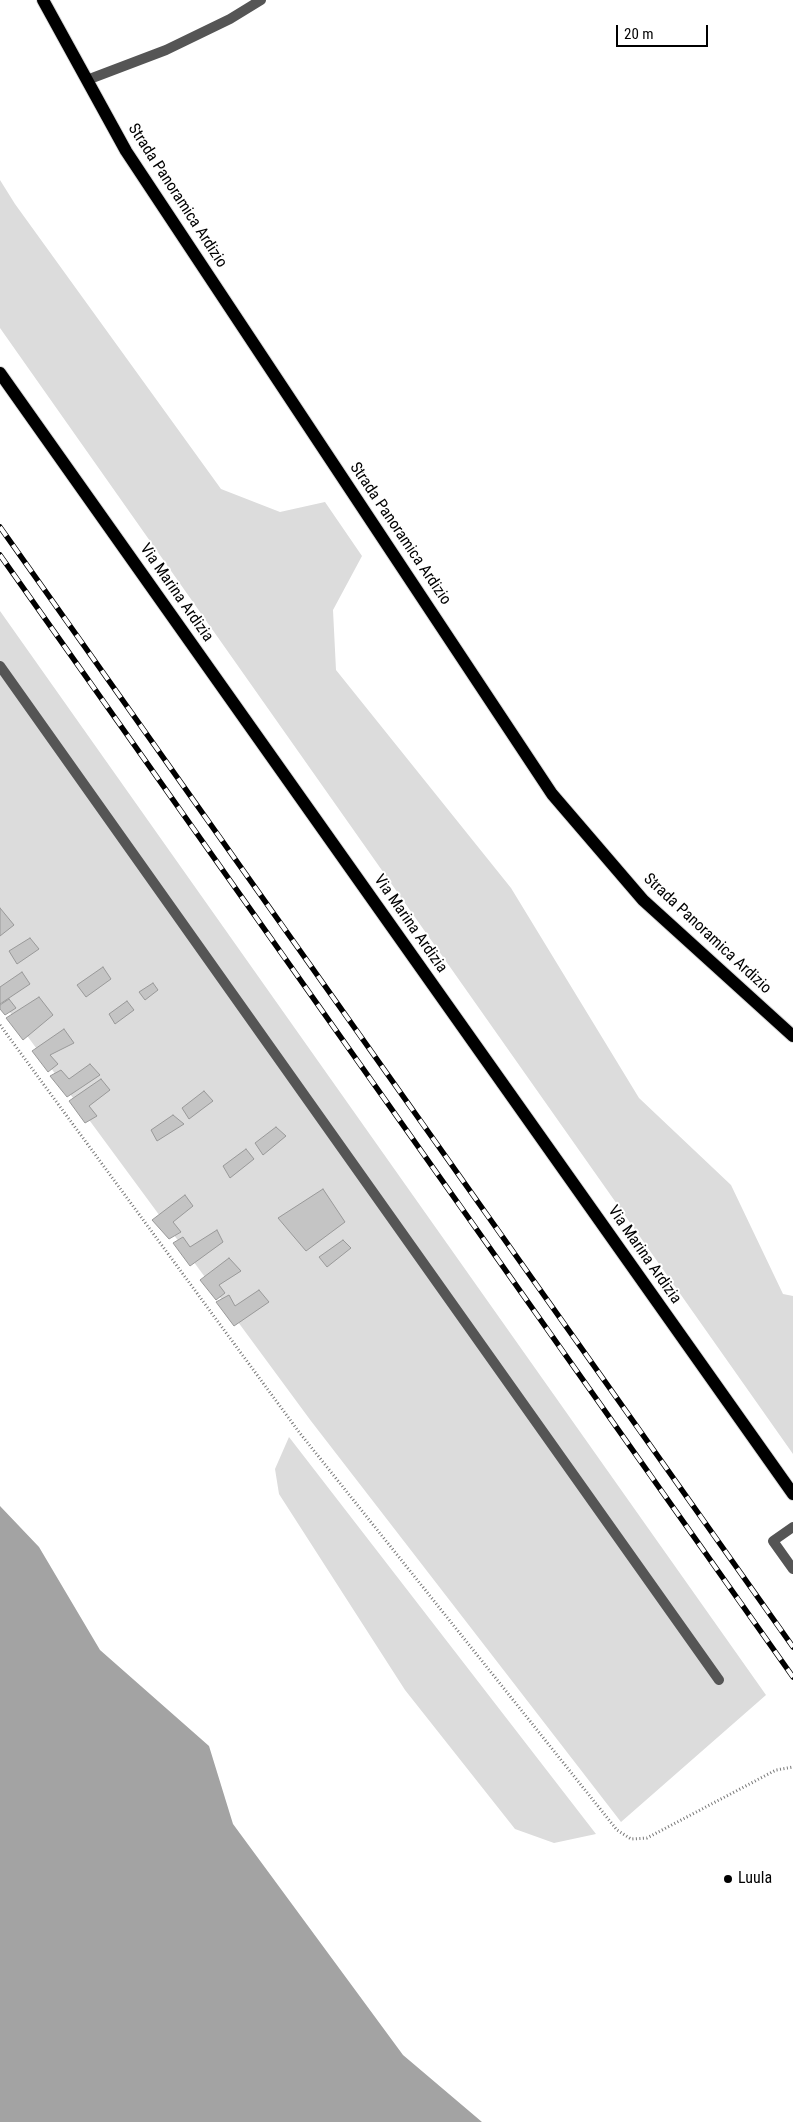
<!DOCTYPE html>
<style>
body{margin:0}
#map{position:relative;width:793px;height:2122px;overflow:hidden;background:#fff;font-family:"Roboto Condensed",sans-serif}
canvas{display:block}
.scale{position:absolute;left:616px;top:25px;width:92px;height:22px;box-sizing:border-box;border:2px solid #000;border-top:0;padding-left:6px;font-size:15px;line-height:18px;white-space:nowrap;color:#000;-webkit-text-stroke:4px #fff;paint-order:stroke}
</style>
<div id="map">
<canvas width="793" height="2122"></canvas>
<div class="scale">20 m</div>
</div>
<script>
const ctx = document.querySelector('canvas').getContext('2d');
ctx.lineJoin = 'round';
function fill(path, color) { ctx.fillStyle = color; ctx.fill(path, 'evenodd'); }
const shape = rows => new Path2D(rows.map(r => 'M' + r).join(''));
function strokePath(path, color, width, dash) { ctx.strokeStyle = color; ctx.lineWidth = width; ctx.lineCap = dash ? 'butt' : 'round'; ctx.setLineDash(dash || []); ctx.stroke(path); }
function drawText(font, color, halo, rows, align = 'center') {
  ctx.font = font + ' "Roboto Condensed",sans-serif'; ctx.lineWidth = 4; ctx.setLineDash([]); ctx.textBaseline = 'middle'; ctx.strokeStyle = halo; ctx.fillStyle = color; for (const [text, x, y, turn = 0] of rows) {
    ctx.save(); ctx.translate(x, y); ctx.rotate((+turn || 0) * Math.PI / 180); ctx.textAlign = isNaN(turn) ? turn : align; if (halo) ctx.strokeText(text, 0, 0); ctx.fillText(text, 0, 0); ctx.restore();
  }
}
const green = shape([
 [0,180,15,204,221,489,280,512,325,502,362,556,333,610,336,670,511,888,639,1098,731,1185,783,1294,793,1296,793,1454,0,328],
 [0,611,766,1695,621,1822,311,1421,0,999],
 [289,1437,596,1834,554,1843,515,1829,405,1690,279,1494,275,1469]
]);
const water = shape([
 [0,1506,39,1547,100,1650,209,1746,233,1824,403,2055,482,2122,0,2122]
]);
const building = shape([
 [0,908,14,925,0,936,0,908],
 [30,938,39,949,17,964,9,951,30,938],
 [103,967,111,979,86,997,77,985,103,967],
 [22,972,30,984,0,1004,0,987,22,972],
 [153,983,158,990,145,1000,139,992,153,983],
 [39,997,53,1015,23,1040,6,1018,39,997],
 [9,999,16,1008,5,1015,0,1009,0,1005,9,999],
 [127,1001,134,1010,115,1024,109,1014,127,1001],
 [64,1029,74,1043,50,1055,58,1064,48,1072,32,1051,64,1029],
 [90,1064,100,1075,67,1097,50,1076,61,1070,69,1079,90,1064],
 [101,1079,110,1090,89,1106,97,1116,85,1123,69,1101,101,1079],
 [204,1091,213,1101,189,1119,182,1108,204,1091],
 [173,1115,184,1124,157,1141,151,1130,173,1115],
 [276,1127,286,1136,263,1155,255,1143,276,1127],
 [246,1149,254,1159,230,1178,223,1166,246,1149],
 [323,1189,345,1222,306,1251,278,1218,323,1189],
 [185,1195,193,1206,173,1222,181,1232,169,1239,152,1220,185,1195],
 [217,1230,223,1242,190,1266,173,1243,183,1237,190,1247,217,1230],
 [343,1240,351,1248,327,1267,319,1257,343,1240],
 [229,1258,241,1271,219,1285,225,1293,216,1300,200,1280,229,1258],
 [259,1290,269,1302,234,1326,216,1302,229,1295,235,1306,259,1290]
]);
const path = shape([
 [0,1025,299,1432,617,1830,631,1839,647,1838,776,1770,793,1767]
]);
const lane = shape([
 [87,80,166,50,230,19,261,0],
 [0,666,719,1680],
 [793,1527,773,1541,793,1569]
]);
const primary = shape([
 [43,0,126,151,552,794,643,900,793,1036],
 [0,373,793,1494]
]);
const rail = shape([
 [0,527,793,1647],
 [0,555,793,1677]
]);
const markers = [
 [728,1879,5,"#000"]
];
const streetNames = [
 ["Strada Panoramica Ardizio",177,196,57],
 ["Strada Panoramica Ardizio",400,534,56],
 ["Via Marina Ardizia",176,593,55],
 ["Via Marina Ardizia",410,924,55],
 ["Strada Panoramica Ardizio",707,934,43],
 ["Via Marina Ardizia",644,1255,55]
];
const poiNames = [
 ["Luula",738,1879]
];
fill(green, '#dcdcdc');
fill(water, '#a3a3a3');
fill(building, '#c4c4c4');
strokePath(building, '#999', 1);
strokePath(primary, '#dbdbdb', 14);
strokePath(path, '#777', 3, [1, 2.5]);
strokePath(lane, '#555', 10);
strokePath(primary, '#000', 12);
strokePath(rail, '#000', 5.5);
strokePath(rail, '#fff', 4, [11]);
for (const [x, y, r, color] of markers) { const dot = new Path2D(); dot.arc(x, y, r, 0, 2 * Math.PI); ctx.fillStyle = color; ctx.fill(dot); strokePath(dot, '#fff', 2); }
drawText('16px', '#000', '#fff', streetNames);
drawText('16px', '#000', '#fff', poiNames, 'left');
</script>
